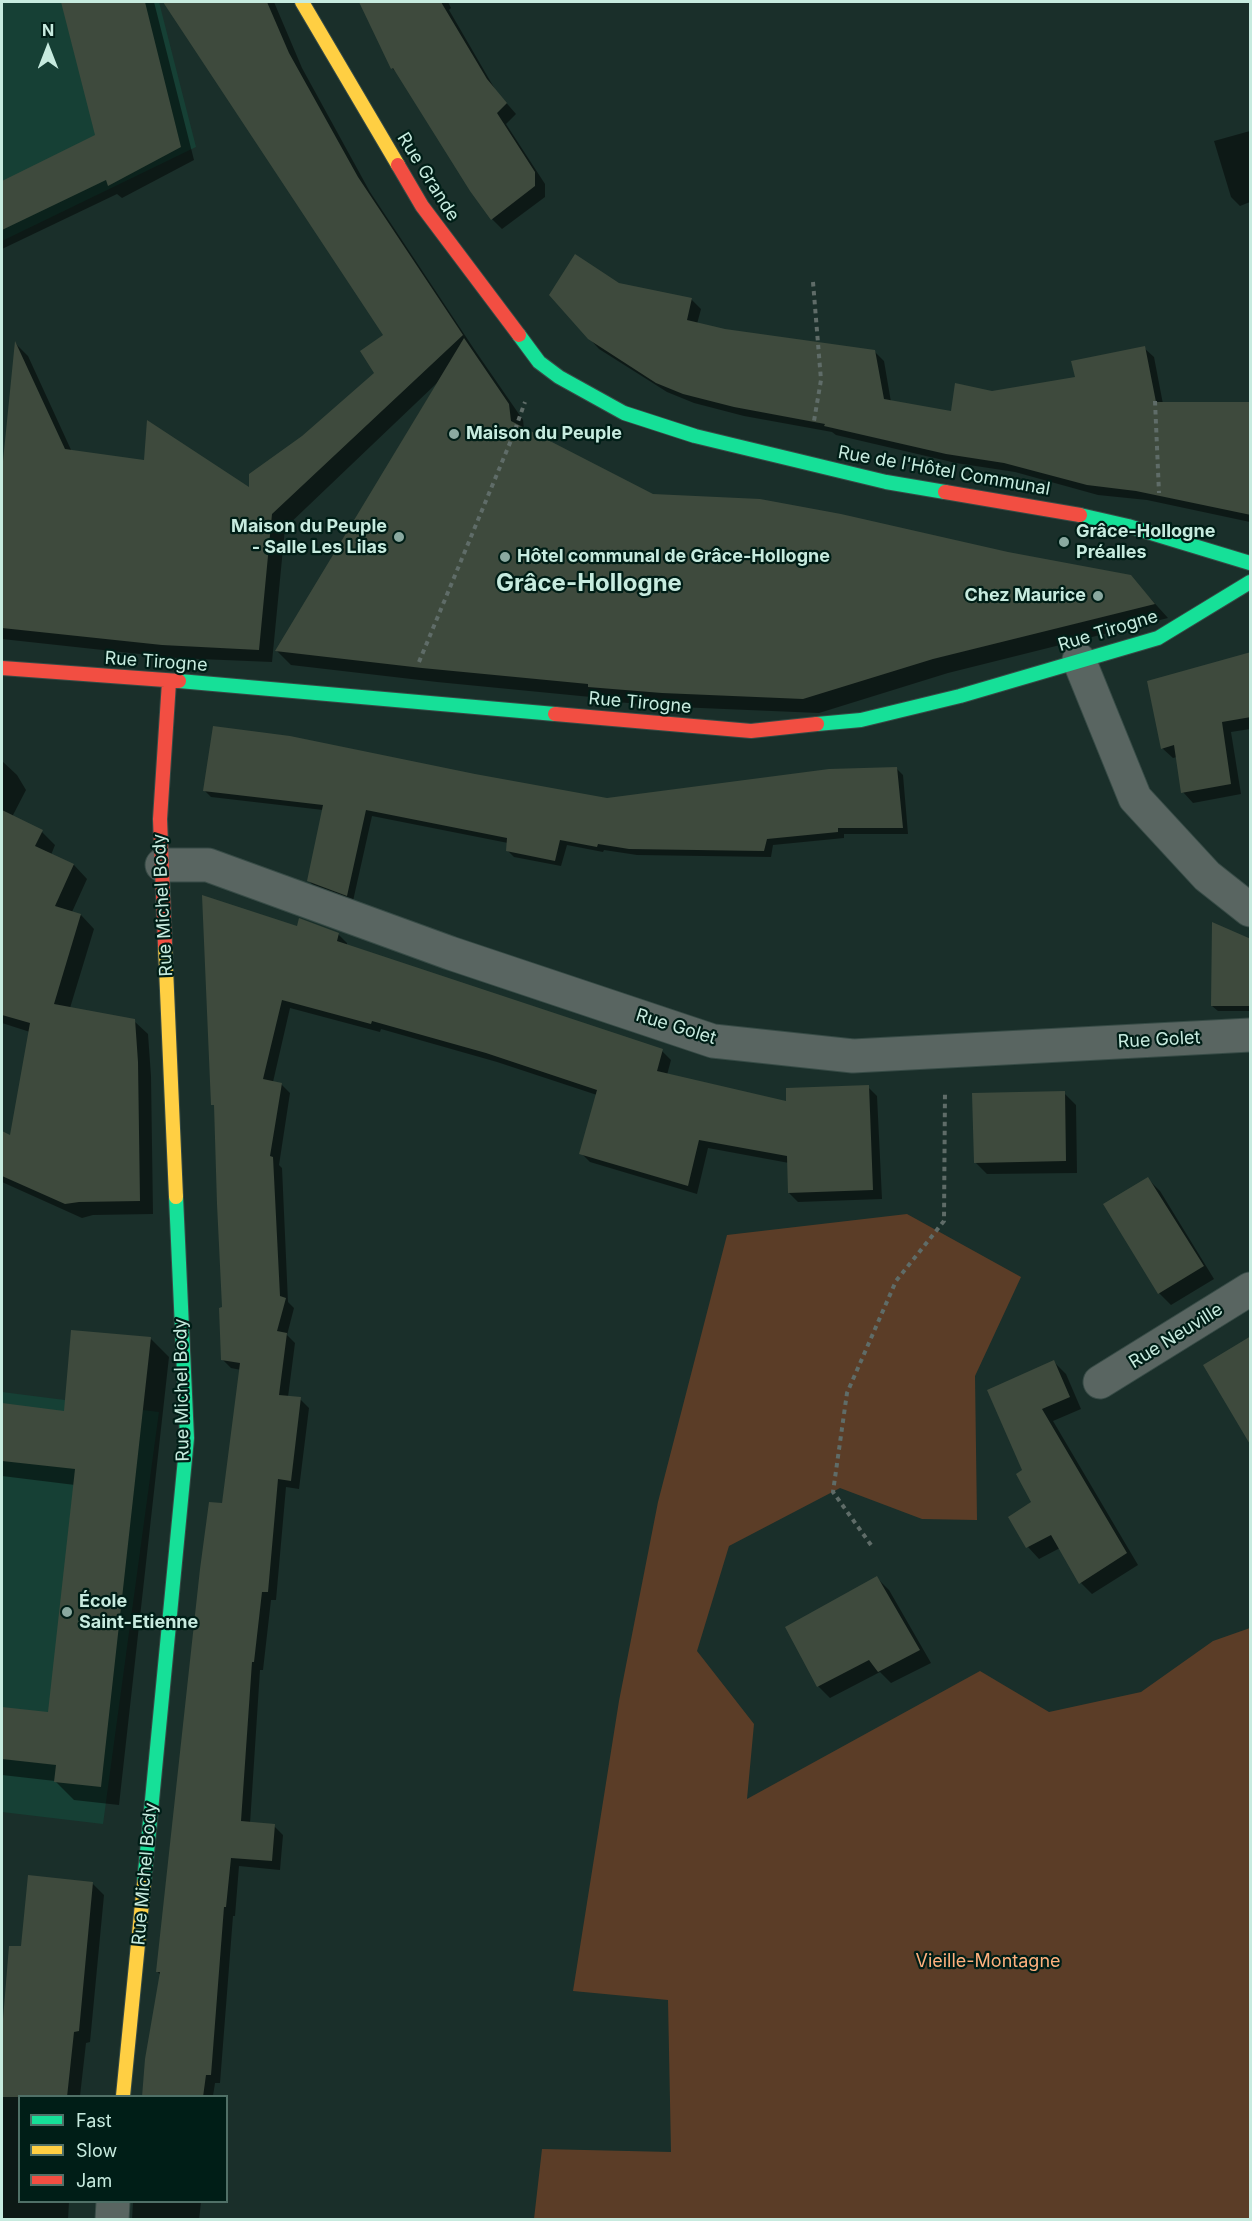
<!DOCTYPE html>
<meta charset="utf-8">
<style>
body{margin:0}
#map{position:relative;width:1252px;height:2221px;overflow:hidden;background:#1a2f2a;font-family:Inter,sans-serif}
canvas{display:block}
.frame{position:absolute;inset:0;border:3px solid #c7ebdf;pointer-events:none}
.legend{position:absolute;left:18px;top:2095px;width:210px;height:108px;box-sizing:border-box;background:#001e17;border:2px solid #507067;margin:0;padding:8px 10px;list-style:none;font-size:18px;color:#c7ebdf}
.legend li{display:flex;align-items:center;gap:12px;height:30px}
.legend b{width:30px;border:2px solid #507067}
.north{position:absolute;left:18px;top:18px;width:60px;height:60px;-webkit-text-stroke:4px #001e17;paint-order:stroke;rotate:0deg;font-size:16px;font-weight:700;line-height:24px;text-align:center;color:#c7ebdf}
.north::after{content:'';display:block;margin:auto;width:21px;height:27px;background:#c7ebdf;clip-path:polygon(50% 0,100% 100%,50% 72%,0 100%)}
</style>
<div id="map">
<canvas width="1252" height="2221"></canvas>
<div class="frame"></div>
<ul class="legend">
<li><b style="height:8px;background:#16e098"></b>Fast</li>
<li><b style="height:8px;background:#ffcf43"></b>Slow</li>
<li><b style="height:8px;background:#f24e42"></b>Jam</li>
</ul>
<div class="north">N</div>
</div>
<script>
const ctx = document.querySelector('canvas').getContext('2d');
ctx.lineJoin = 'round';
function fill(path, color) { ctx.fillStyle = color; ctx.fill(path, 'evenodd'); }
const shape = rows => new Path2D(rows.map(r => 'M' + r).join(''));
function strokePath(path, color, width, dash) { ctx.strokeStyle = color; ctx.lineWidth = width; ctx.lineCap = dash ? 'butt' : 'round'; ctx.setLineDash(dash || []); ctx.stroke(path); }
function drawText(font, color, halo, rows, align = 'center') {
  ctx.font = font + ' Inter,sans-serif'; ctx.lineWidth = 4.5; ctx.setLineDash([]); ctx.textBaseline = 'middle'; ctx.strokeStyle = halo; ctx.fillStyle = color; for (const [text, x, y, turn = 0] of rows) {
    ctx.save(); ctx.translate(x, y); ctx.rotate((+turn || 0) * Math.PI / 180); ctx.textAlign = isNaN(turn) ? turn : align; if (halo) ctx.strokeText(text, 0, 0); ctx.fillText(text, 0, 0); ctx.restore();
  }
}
const built = shape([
 [2,2,159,2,196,147,2,241],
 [2,1392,159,1412,103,1824,2,1812]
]);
const green = shape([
 [907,1214,1021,1277,975,1376,977,1520,922,1519,840,1488,729,1546,697,1651,754,1724,747,1799,980,1671,1049,1712,1141,1692,1213,1641,1250,1628,1250,2219,534,2219,542,2149,671,2152,668,2000,573,1991,619,1701,658,1502,727,1235]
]);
const shadow = shape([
 [63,2,154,2,194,160,122,198,117,194,2,249,2,182,97,136],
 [164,2,274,2,302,68,370,192,474,349,523,420,524,429,652,496,1007,553,1130,576,1168,618,948,673,819,713,677,707,604,701,601,698,437,682,291,665,277,651,437,383,285,528,272,662,176,658,2,639,2,486,16,344,28,356,72,452,250,490,303,438,376,373,385,335],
 [361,2,448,2,451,8,449,10,496,91,516,114,506,124,545,184,545,197,502,229,492,219,400,76,393,69],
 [1250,131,1250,202,1240,206,1231,197,1214,141],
 [618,284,691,299,701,309,697,324,724,330,874,351,884,361,891,402,952,412,992,393,1076,378,1144,348,1154,357,1163,404,1250,404,1250,522,1147,500,1098,495,1015,472,956,463,836,435,832,432,744,416,694,403,667,392,599,349,589,338],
 [1250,654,1250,729,1231,732,1241,794,1193,803,1183,792,1177,757,1173,758,1162,748],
 [2,761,17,775,26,790,12,817,42,832,55,845,51,855,74,865,87,879,72,912,81,915,94,929,70,1008,134,1021,148,1034,151,1076,153,1214,93,1215,82,1218,2,1182,2,1137,9,1145,30,1032,2,1023,2,937,18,886,2,878],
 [897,769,903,775,908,834,844,834,844,838,773,845,771,857,637,855,604,850,603,852,567,845,561,866,514,857,507,850,508,843,372,816,353,901,315,887,308,880,323,810,211,797,205,791,607,800],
 [298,927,338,934,347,943,347,945,662,1051,671,1060,667,1075,787,1103,868,1087,877,1096,882,1199,798,1202,789,1193,789,1163,708,1148,697,1194,590,1162,581,1153,597,1095,497,1062,381,1029,380,1032,290,1008,273,1082,281,1084,290,1093,279,1165,282,1168,288,1302,294,1308,287,1335,295,1343,288,1397,300,1399,309,1408,299,1489,286,1487,276,1600,271,1600,263,1670,260,1670,250,1824,274,1826,283,1835,280,1870,239,1866,235,1916,233,1916,220,2083,215,2083,213,2096,143,2096,161,1976,157,1971,241,1370,231,1368,222,1359,224,1309,216,1107,213,1104],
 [1250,940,1250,1011,1218,1011,1212,1006],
 [1064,1093,1076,1105,1077,1173,987,1174,975,1162],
 [1148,1179,1160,1191,1214,1279,1171,1305,1159,1293],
 [151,1339,169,1357,119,1805,74,1800,55,1781,2,1775,2,1708,49,1713,75,1485,2,1476,2,1405,65,1412],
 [1054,1362,1066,1374,1081,1409,1053,1421,1138,1565,1092,1594,1081,1583,1060,1548,1039,1559,1028,1547,1010,1518,1033,1503,1024,1471],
 [877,1578,889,1590,931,1663,891,1683,880,1672,830,1698,818,1686],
 [92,1883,104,1895,90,2042,86,2043,80,2096,20,2096,20,2202,69,2202,68,2220,2,2220,2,2026,3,2026,23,1948],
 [133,2202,201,2202,199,2220,132,2220]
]);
const building = shape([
 [61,2,145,2,181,147,108,186,106,180,2,230,2,181,95,135],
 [163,2,267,2,289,53,358,177,463,335,272,514,259,650,162,645,2,628,2,471,15,341,65,449,144,460,147,420,249,487,249,474,302,436,374,373,360,351,383,335],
 [359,2,441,2,487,79,507,103,497,113,535,172,535,186,491,220,470,191,393,68,391,69],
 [575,254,619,283,692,298,687,320,725,329,875,350,884,399,951,411,955,383,992,391,1075,377,1071,361,1145,346,1156,402,1251,402,1251,515,1136,491,1087,485,1004,463,946,454,824,426,825,424,734,407,683,394,656,383,588,339,549,295],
 [464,338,509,404,511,421,653,494,760,499,841,514,1008,552,1131,575,1155,604,933,659,803,699,662,693,588,687,588,684,422,668,275,651],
 [1251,652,1251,717,1222,722,1231,784,1181,793,1174,745,1161,749,1147,681],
 [213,726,290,736,475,774,607,798,829,769,897,767,903,828,838,828,838,832,767,839,764,851,629,849,598,844,597,847,560,840,555,861,506,851,507,838,366,810,347,896,307,881,323,805,203,791],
 [2,810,43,830,35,846,74,864,55,906,81,914,54,1004,135,1019,138,1062,140,1201,79,1202,65,1204,2,1176,2,1131,10,1135,30,1023,2,1015],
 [202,895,297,926,299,918,339,933,337,941,663,1049,657,1071,786,1101,786,1088,869,1085,873,1190,788,1193,787,1156,699,1140,688,1186,579,1154,597,1090,486,1053,372,1021,371,1024,282,1000,263,1079,282,1083,270,1156,273,1157,280,1296,286,1298,277,1331,287,1333,279,1395,301,1397,291,1481,278,1479,268,1592,262,1592,254,1662,252,1662,241,1821,275,1824,272,1861,231,1858,226,1907,224,1907,211,2075,206,2075,203,2097,142,2097,145,2059,160,1972,156,1972,200,1569,209,1502,222,1503,240,1363,221,1360,219,1308,222,1307,217,1204,214,1105,211,1105],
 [1212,922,1251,939,1251,1006,1211,1006],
 [1065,1091,1066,1161,974,1163,972,1093],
 [1148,1177,1204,1266,1158,1294,1103,1204],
 [71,1330,151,1337,101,1787,54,1782,56,1765,2,1759,2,1707,48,1712,75,1469,2,1461,2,1403,64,1411],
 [1251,1336,1251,1446,1203,1365],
 [1054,1360,1070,1397,1042,1409,1127,1553,1079,1584,1051,1535,1026,1548,1008,1517,1031,1502,1016,1474,1022,1470,987,1390],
 [877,1576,920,1650,878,1672,869,1660,817,1687,785,1627],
 [28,1875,93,1882,79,2031,74,2032,67,2097,2,2097,2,2031,9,1946,21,1946]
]);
const path = shape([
 [813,282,821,380,814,421],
 [1155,401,1159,493],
 [419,662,512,438,525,402],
 [871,1545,833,1492,847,1393,896,1281,944,1221,945,1091]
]);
const street = shape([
 [1079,660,1135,798,1207,876,1250,910],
 [162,865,208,865,450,953,713,1041,853,1056,1250,1035],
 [1100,1382,1250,1289],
 [112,2220,113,2202]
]);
const fast = shape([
 [519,335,539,362,559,377,624,413,695,436,886,482,945,492],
 [1080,515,1128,526,1250,563],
 [179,681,555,714],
 [817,724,861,720,960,696,1158,638,1250,582],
 [144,1883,187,1438,176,1197]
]);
const slow = shape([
 [302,2,398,165],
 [165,945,176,1197],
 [123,2096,144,1883]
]);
const jam = shape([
 [398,165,422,206,519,335],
 [945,492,1080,515],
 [2,668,179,681],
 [555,714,751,731,817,724],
 [165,945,160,819,169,682]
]);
const markers = [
 [454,434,6,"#8aa9a0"],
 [399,537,6,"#8aa9a0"],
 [1064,542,6,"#8aa9a0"],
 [505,557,6,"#8aa9a0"],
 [1098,596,6,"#8aa9a0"],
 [67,1612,6,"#8aa9a0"]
];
const streetNames = [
 ["Rue Grande",428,177,58],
 ["Rue de l'Hôtel Communal",944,471,10],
 ["Rue Tirogne",1108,631,-17],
 ["Rue Tirogne",156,662,4],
 ["Rue Tirogne",640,703,5],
 ["Rue Michel Body",163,905,-93],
 ["Rue Golet",676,1027,17],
 ["Rue Golet",1159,1040,-3],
 ["Rue Neuville",1176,1336,-32],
 ["Rue Michel Body",182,1390,-91],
 ["Rue Michel Body",145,1874,-85]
];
const poiNames = [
 ["Maison du Peuple",466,434],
 ["Maison du Peuple",387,527,"right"],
 ["- Salle Les Lilas",387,548,"right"],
 ["Grâce-Hollogne",1076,532],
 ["Préalles",1076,553],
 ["Hôtel communal de Grâce-Hollogne",517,557],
 ["Chez Maurice",1086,596,"right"],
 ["École",79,1602],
 ["Saint-Etienne",79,1623]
];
const parkNames = [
 ["Vieille-Montagne",988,1962]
];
const districtNames = [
 ["Grâce-Hollogne",589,584]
];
fill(built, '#164035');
fill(green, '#5b3d27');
fill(shadow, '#0007');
fill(building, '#3e4a3d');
strokePath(street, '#374b46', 35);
strokePath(fast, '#374b46', 16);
strokePath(slow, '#374b46', 16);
strokePath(jam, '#374b46', 16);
strokePath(path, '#5f6c68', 4, [4.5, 4.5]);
strokePath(street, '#596561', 33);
strokePath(fast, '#16e098', 14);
strokePath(slow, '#ffcf43', 14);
strokePath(jam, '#f24e42', 14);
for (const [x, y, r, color] of markers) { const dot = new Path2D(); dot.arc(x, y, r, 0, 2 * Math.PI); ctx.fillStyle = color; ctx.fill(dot); strokePath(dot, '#001e17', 2); }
drawText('18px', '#c7ebdf', '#001e17', streetNames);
drawText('bold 18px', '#c7ebdf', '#001e17', poiNames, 'left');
drawText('18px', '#ffb17e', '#001e17', parkNames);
drawText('bold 24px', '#c7ebdf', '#001e17', districtNames);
</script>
